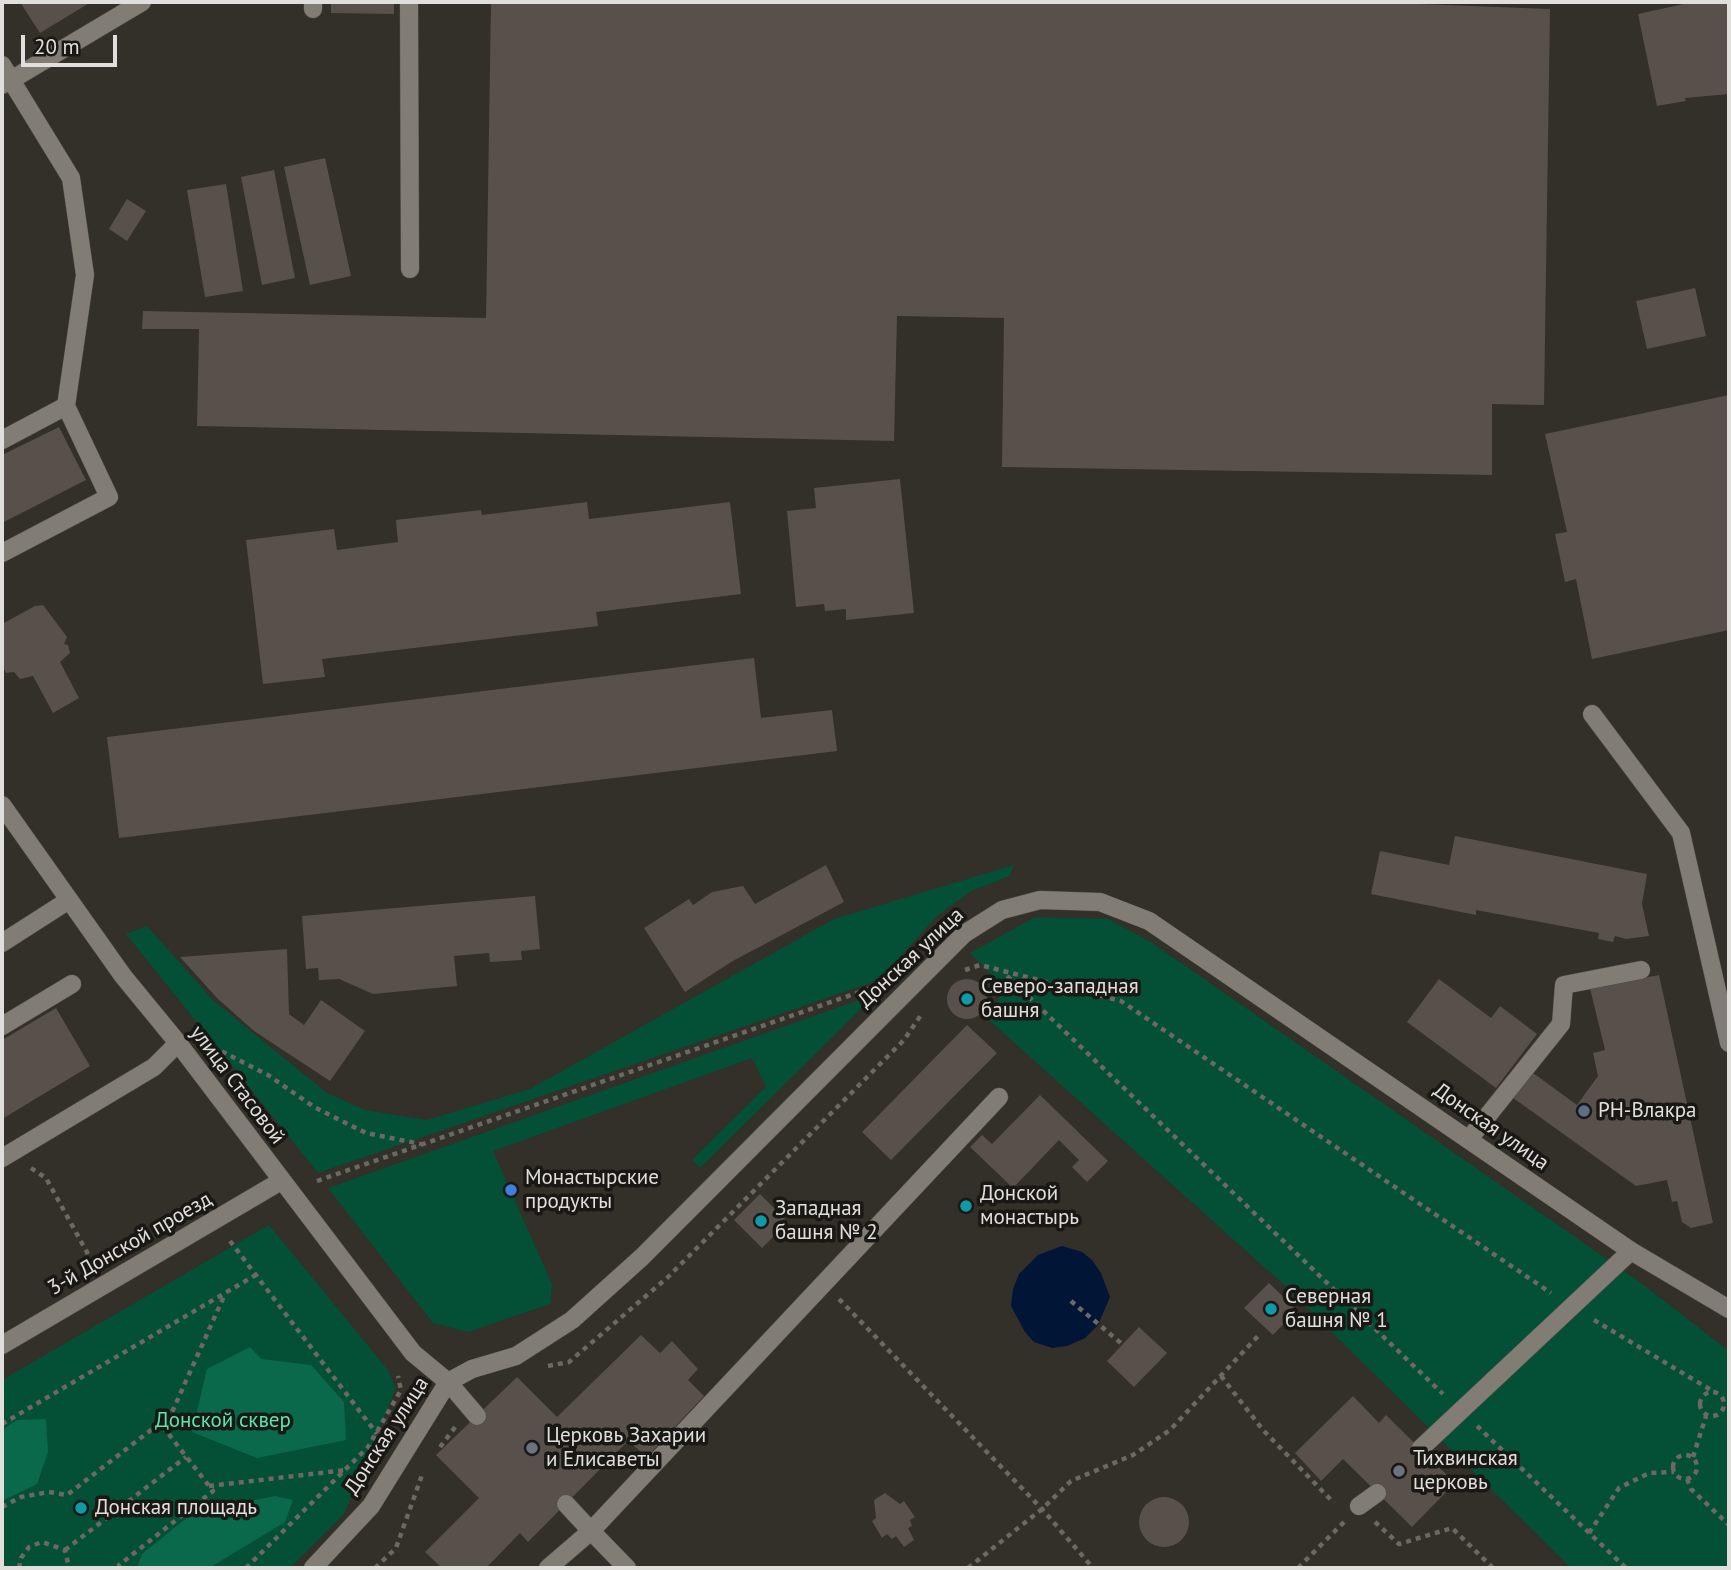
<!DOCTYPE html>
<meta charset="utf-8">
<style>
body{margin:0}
#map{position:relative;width:1731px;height:1570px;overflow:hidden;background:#332f29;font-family:"PT Sans",sans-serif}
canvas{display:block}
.frame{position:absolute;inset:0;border:4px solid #e1dfdb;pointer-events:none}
.scale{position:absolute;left:21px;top:35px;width:96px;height:32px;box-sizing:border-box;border:4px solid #e1dfdb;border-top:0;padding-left:9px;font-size:21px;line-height:24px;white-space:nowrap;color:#e1dfdb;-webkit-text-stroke:5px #191815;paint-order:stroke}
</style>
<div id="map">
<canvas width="1731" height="1570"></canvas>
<div class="frame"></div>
<div class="scale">20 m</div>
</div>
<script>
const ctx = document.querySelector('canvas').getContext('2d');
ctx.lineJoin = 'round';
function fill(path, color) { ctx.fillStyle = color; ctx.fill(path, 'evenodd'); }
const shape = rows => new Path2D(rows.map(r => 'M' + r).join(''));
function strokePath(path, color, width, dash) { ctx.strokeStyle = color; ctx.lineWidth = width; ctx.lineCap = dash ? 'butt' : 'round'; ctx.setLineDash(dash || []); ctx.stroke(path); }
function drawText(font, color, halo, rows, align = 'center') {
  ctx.font = font + ' "PT Sans",sans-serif'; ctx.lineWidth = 7; ctx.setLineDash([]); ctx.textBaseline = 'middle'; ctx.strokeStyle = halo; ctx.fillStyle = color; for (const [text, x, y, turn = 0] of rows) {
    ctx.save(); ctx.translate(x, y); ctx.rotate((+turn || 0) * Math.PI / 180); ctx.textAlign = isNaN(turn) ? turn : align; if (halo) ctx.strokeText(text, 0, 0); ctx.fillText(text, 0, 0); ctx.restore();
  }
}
const green = shape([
 [1014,865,1010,876,971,891,937,916,879,980,318,1173,126,934,147,926,214,1001,327,1093,365,1110,427,1120,530,1089,834,919],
 [1035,917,1108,919,1151,942,1637,1280,1729,1351,1729,1568,1571,1568,1285,1286,989,1020,1004,987,970,953],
 [876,994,700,1168,692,1160,766,1087,752,1058,493,1151,552,1284,550,1304,468,1332,433,1323,328,1188],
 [269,1225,388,1370,396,1388,344,1514,290,1568,2,1568,2,1380]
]);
const forest = shape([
 [250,1347,261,1359,311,1365,344,1402,346,1440,257,1458,192,1432,207,1369],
 [46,1419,48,1452,37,1484,2,1501,2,1430,17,1420],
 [275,1496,293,1500,285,1522,209,1568,137,1568,142,1554,193,1513]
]);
const water = shape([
 [1062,1246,1082,1252,1092,1260,1101,1273,1110,1297,1098,1325,1085,1338,1067,1346,1052,1348,1034,1342,1025,1332,1011,1306,1013,1289,1019,1274,1038,1255]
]);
const building = shape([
 [20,2,91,2,40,33],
 [331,2,394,2,394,14,331,13],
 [491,2,1367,2,1550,9,1544,405,1492,404,1492,475,1002,467,1004,318,897,316,894,441,197,426,199,329,142,329,143,311,486,318],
 [1693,2,1727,2,1729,8,1729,94,1685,98,1686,101,1657,106,1638,14],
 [325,158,351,276,310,285,284,167],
 [274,170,295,278,262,285,241,177],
 [226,184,243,291,205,297,187,190],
 [127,199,146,211,127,241,109,229],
 [1695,288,1706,336,1647,349,1636,301],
 [1729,395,1729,630,1592,659,1576,579,1565,582,1555,534,1567,532,1545,434],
 [59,427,86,480,2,523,2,455],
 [900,479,914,613,846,620,846,609,825,611,824,604,796,607,787,511,816,508,814,488],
 [587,502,589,519,730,502,741,594,596,612,598,626,322,659,325,677,263,684,246,540,334,529,337,550,398,542,396,520,481,510,482,515],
 [43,605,67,637,64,644,68,645,70,653,60,662,79,698,53,713,33,676,20,679,14,672,6,673,2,666,2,624,35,606],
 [754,658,761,718,832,710,837,751,119,838,107,737],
 [1455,836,1647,874,1642,904,1649,936,1626,939,1615,936,1613,942,1598,939,1599,933,1476,910,1476,915,1371,894,1380,851,1449,865],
 [826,865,844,902,731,962,685,992,644,928,689,899,693,905,712,892,743,886,755,904],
 [535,896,540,949,521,951,522,960,490,962,489,953,454,956,457,986,373,994,339,979,319,980,318,968,306,969,302,916],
 [287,949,289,1014,304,1025,321,1000,365,1031,330,1081,254,1031,217,998,180,957],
 [1659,975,1713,1223,1691,1228,1682,1222,1677,1201,1672,1202,1667,1180,1636,1186,1509,1095,1529,1070,1577,1105,1598,1076,1593,1053,1605,1050,1590,988],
 '947 999a20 20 0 1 1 40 0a20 20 0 1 1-40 0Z',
 [1439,979,1491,1018,1500,1006,1537,1034,1496,1088,1407,1022],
 [56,1008,90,1066,2,1119,2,1040],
 [967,1025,997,1053,891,1160,862,1132],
 [1040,1095,1108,1161,1087,1182,1072,1167,1079,1160,1059,1140,1013,1188,970,1147,982,1135,992,1144],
 [760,1194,788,1222,762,1248,734,1220],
 [1269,1283,1297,1310,1273,1335,1244,1308],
 [1139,1327,1167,1353,1134,1387,1107,1361],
 [641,1335,660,1353,672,1341,698,1369,688,1380,704,1396,647,1457,628,1441,528,1542,520,1533,486,1568,442,1568,425,1552,479,1498,436,1455,517,1377,557,1417],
 [1353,1396,1379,1423,1386,1415,1455,1483,1412,1527,1343,1459,1321,1481,1295,1453],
 [885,1493,900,1504,904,1501,915,1517,910,1520,912,1526,908,1528,914,1540,904,1547,896,1536,892,1539,887,1534,882,1538,872,1521,876,1518,874,1500],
 '1139 1522a25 25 0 1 1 50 0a25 25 0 1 1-50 0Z'
]);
const path = shape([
 [965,970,980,965,1121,1001,1551,1293],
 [1007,976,1443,1394],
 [213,1047,268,1075,314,1107,366,1133,421,1144],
 [31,1168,46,1178,94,1265],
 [317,1181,874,987],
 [230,1241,377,1434],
 [839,1299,1042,1509,1093,1568],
 [1071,1301,1122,1344],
 [1594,1320,1716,1393],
 [548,1366,569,1362,667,1278,904,1040,921,1015],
 [1221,1376,1263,1430,1334,1503],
 '1700 1404a12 12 0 1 1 24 0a12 12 0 1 1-24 0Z',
 [2,1424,254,1276],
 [1477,1426,1626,1568],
 [164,1430,225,1294],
 [440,1447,456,1426],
 '1673 1467a12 12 0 1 1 24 0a12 12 0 1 1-24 0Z',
 [1693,1457,1706,1416],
 [1687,1479,1691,1489,1729,1525],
 [209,1486,346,1470],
 [2,1507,21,1497,49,1492,67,1495,160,1423,213,1491,119,1565,119,1568],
 [1375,1522,1399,1544,1452,1528,1493,1568],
 [1589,1533,1619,1488,1649,1473,1674,1472],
 [65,1550,186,1457],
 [19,1568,21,1558,29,1547,42,1542,65,1550,69,1568],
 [246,1568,368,1447,401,1390,398,1376],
 [375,1568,396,1548,422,1475],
 [968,1568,1042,1509,1071,1481,1133,1455,1170,1430,1259,1335],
 [1298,1568,1344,1522]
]);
const service = shape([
 [313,2,313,9],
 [409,2,410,269],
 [2,65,11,80,2,85],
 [2,440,66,406],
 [2,553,109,497,66,406,85,275,71,178,11,80,142,2],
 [1592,714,1681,833,1729,1043],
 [2,943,69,900],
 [2,1026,72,984],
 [1469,1139,1561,1024,1564,985,1641,970],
 [2,1158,154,1067,178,1043],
 [448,1382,477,1416],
 [1420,1449,1631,1251],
 [566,1504,591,1531,999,1097],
 [1359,1506,1377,1493],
 [548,1568,591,1531,627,1568]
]);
const minor = shape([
 [2,805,123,976,178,1043,413,1353,448,1382],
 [2,1345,281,1181],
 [313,1568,371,1506,448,1382,472,1369,516,1356,572,1320,642,1257,964,934,1002,910,1040,900,1100,902,1149,921,1631,1251,1729,1309]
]);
const markers = [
 [967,999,7,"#0f9aa8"],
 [1584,1111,7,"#5c6f8a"],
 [511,1190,7,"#3f7fe0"],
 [966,1206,7,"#0f9aa8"],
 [761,1221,7,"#0f9aa8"],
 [1271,1309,7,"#0f9aa8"],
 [532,1448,7,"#6b7280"],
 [1399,1471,7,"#6b7280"],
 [81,1508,7,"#0f9aa8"]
];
const streetNames = [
 ["Донская улица",911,958,-43],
 ["улица Стасовой",237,1085,53],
 ["Донская улица",1491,1127,35],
 ["3-й Донской проезд",130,1244,-30],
 ["Донская улица",387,1436,-57]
];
const poiNames = [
 ["Северо-западная",981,987],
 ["башня",981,1011],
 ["РН-Влакра",1598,1111],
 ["Монастырские",525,1178],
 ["продукты",525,1202],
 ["Донской",980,1194],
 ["монастырь",980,1218],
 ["Западная",775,1209],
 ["башня № 2",775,1233],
 ["Северная",1285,1297],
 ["башня № 1",1285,1321],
 ["Церковь Захарии",546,1436],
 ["и Елисаветы",546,1460],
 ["Тихвинская",1413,1459],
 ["церковь",1413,1483],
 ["Донская площадь",95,1508]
];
const parkNames = [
 ["Донской сквер",223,1421]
];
fill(green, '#035037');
fill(forest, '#0a694a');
fill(water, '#011537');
fill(building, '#58504b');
strokePath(service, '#4e4c46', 19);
strokePath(minor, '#4e4c46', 19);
strokePath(path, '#6c6863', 4.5, [5, 5]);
strokePath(service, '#817d75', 18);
strokePath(minor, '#817d75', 18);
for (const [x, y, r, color] of markers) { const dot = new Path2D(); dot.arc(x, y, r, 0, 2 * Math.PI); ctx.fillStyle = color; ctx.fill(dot); strokePath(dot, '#191815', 2.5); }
drawText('21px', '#e1dfdb', '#191815', streetNames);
drawText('21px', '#e1dfdb', '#191815', poiNames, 'left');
drawText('21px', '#56e8af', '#191815', parkNames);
</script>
